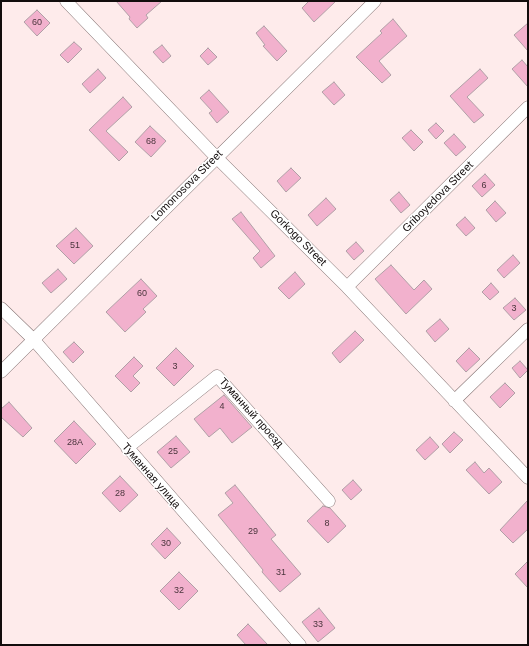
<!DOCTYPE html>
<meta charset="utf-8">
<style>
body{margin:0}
#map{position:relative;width:529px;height:646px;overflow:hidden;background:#feebeb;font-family:Helvetica,sans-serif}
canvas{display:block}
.frame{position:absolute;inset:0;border:2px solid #120c0c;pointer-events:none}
</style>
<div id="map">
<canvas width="529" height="646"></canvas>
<div class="frame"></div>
</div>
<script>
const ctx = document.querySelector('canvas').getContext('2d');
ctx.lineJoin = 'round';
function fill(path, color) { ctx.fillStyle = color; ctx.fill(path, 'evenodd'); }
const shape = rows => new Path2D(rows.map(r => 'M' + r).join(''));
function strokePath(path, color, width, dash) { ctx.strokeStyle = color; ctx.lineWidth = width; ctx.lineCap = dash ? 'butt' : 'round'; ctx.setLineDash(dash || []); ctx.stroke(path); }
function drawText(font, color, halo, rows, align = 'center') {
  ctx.font = font + ' Helvetica,sans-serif'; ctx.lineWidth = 3; ctx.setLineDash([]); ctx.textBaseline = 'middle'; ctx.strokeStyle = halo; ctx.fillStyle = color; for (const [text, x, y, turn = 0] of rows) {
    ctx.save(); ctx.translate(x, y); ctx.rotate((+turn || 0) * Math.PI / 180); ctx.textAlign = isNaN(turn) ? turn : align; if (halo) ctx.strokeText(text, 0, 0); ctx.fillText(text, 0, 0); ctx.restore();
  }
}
const building = shape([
 [116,1,162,1,146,15,148,18,137,28,129,19,130,17,116,1],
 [309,1,336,1,314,22,302,8,309,1],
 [37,10,50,23,37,36,24,22,37,10],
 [393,19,407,36,379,61,391,75,382,83,356,57,382,33,380,31,393,19],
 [528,23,528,51,514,35,528,23],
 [264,26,287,51,277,61,263,46,265,45,256,33,264,26],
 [74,42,82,49,68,63,60,55,74,42],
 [162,45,171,56,163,63,153,52,162,45],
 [208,48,217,57,208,65,200,56,208,48],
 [522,60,528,67,528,87,512,69,522,60],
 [98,69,106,78,90,93,82,84,98,69],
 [480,69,488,78,467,97,484,115,474,123,450,96,480,69],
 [334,82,345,95,334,105,322,92,334,82],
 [209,90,229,112,217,123,209,113,212,111,200,98,209,90],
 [123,97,132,107,106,131,128,152,119,161,89,130,123,97],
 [436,123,444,131,436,139,428,130,436,123],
 [150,126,166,141,151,157,135,142,150,126],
 [411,130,423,142,414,151,402,138,411,130],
 [454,134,466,147,456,156,444,143,454,134],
 [291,168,301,178,286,192,277,181,291,168],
 [485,174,495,185,482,197,472,186,485,174],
 [399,192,410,205,401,213,390,200,399,192],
 [326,198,336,209,317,226,308,215,326,198],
 [495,201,506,213,496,222,486,210,495,201],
 [241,212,275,256,261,268,253,258,260,251,232,219,241,212],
 [465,217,475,228,466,236,456,225,465,217],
 [76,228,93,246,74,264,56,246,76,228],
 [356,242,364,251,354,260,346,251,356,242],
 [513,255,520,263,504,278,497,270,513,255],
 [391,265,414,290,424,280,432,289,406,314,375,279,391,265],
 [58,269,67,279,51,293,42,283,58,269],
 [295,272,305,284,289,299,278,288,295,272],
 [141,279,157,296,143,309,146,312,125,332,106,312,141,279],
 [491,283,499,292,490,300,482,292,491,283],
 [515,298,526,310,514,320,503,308,515,298],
 [440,319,449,329,435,342,426,331,440,319],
 [355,331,364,340,340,363,332,353,355,331],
 [74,342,84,352,73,363,63,352,74,342],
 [176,348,194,366,174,386,156,368,176,348],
 [469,348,480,359,466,372,456,361,469,348],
 [134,357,143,366,133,376,140,383,131,392,115,376,134,357],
 [520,361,528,370,520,378,512,368,520,361],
 [505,383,515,393,500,408,490,397,505,383],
 [224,395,252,427,232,443,220,428,209,437,194,419,224,395],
 [9,402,32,428,23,437,1,417,1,409,9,402],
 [74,421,96,444,76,464,54,441,74,421],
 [454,432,463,440,450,453,442,444,454,432],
 [176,436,190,452,171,468,157,452,176,436],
 [430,437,439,447,425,460,416,450,430,437],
 [475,462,484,473,489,468,502,482,489,494,466,470,475,462],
 [120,476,138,495,120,512,102,493,120,476],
 [353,480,362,490,351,500,342,490,353,480],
 [235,485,276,535,271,539,301,574,280,592,262,572,263,570,218,515,233,503,225,493,235,485],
 [528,500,528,529,513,543,500,530,528,500],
 [323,506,330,508,346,526,328,543,307,521,323,506],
 [167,528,181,543,165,559,151,544,167,528],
 [528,561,528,588,515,574,528,561],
 [179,572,198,591,179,610,160,591,179,572],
 [319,608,335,628,318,642,302,622,319,608],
 [248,624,268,645,246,645,237,635,248,624]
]);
const minor = shape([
 [66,1,216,157,347,287,528,478],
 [347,287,528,107],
 [1,308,33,339,300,645],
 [1,372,375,1],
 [454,401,528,329],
 [127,448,217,376,329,501]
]);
const numberNames = [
 ["60",37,23],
 ["68",151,142],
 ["6",484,186],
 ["51",75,246],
 ["60",142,294],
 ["3",514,309],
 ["3",175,367],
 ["4",222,407],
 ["28А",75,443],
 ["25",173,452],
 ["28",120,494],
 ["8",327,524],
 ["29",253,532],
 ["30",166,544],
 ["31",281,573],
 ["32",179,591],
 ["33",318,625]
];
const streetNames = [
 ["Lomonosova Street",187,186,-45],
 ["Griboyedova Street",438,197,-45],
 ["Gorkogo Street",298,238,45],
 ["Туманный проезд",251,413,48],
 ["Туманная улица",151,476,49]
];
fill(building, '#f2b1cd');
strokePath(building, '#b09fa6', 1);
strokePath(minor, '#837272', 13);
strokePath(minor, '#fff', 12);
drawText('9px', '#4a353c', null, numberNames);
drawText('11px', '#120c0c', '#fff', streetNames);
</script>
